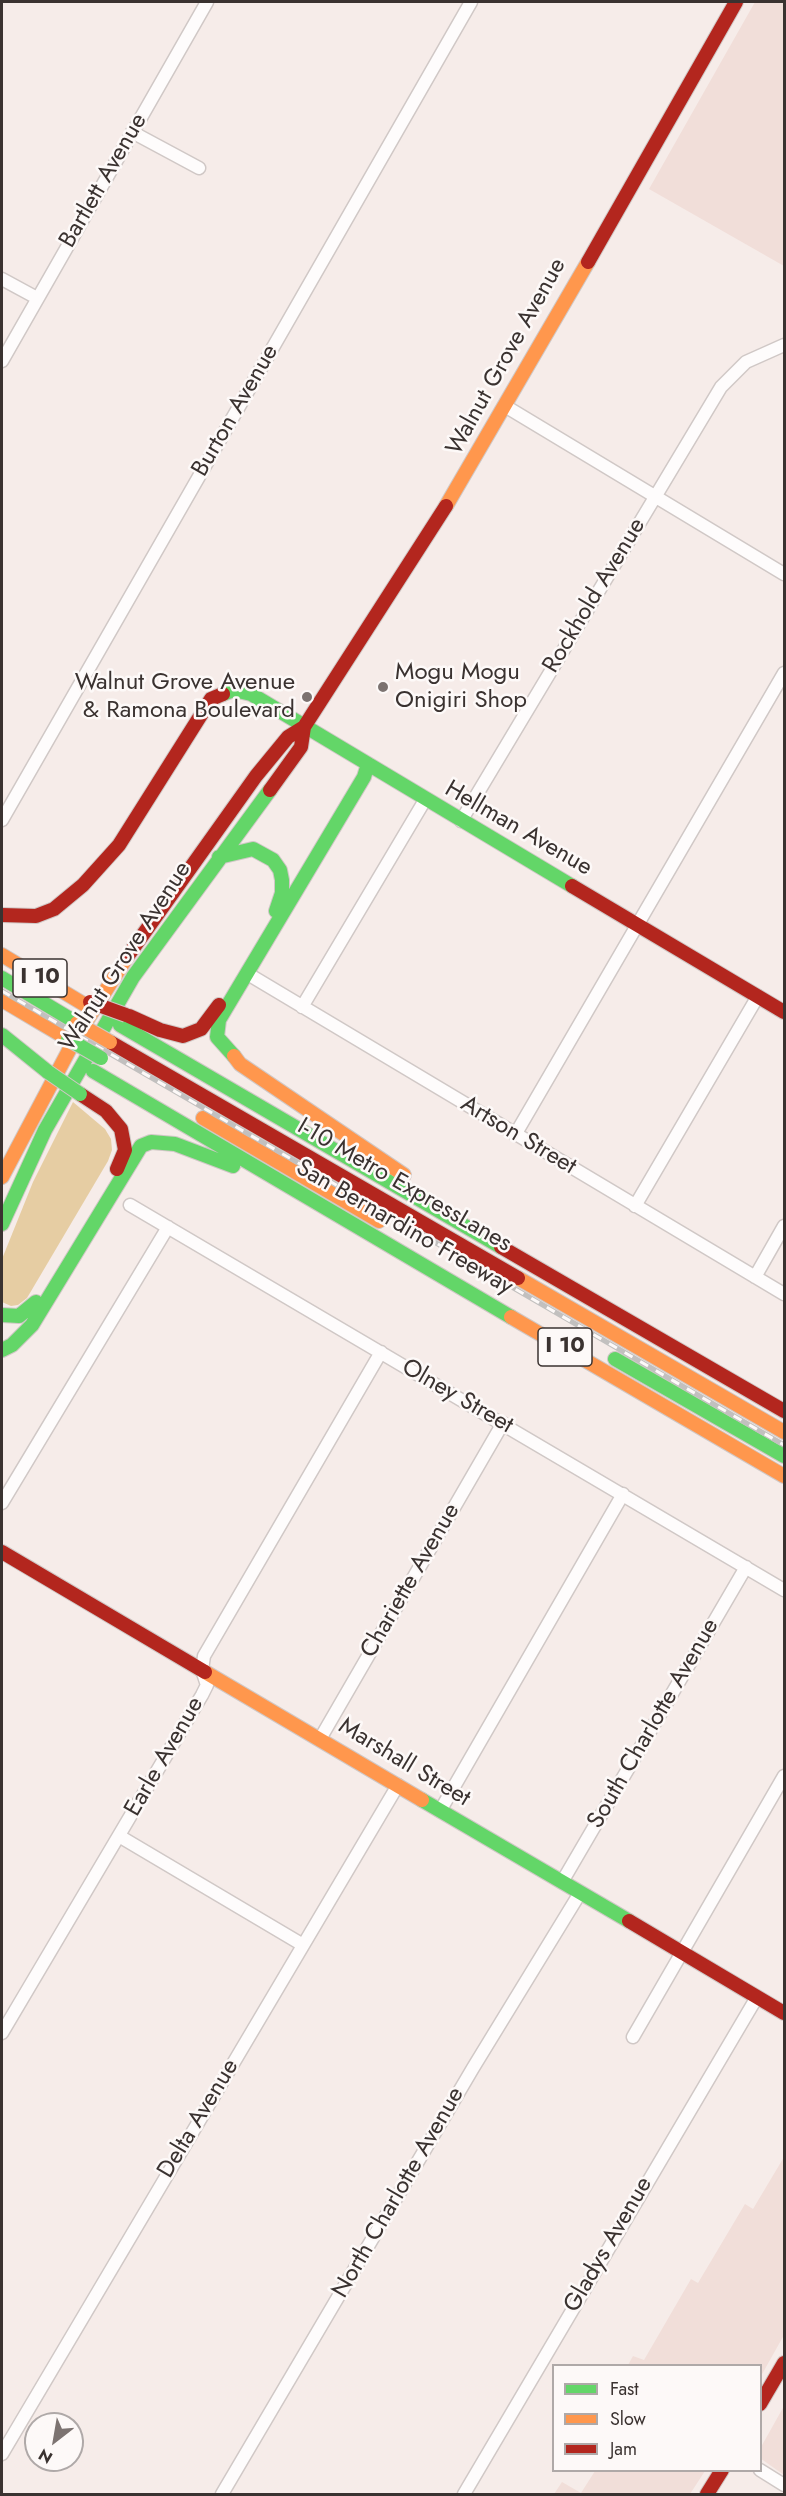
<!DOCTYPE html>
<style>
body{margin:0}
#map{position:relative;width:786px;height:2496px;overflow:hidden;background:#f6ece9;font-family:Jost,sans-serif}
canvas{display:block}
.frame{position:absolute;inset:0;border:3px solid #3a3230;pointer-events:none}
.legend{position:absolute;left:552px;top:2364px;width:210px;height:108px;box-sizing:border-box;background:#fdf9f8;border:2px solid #afa9a8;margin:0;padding:8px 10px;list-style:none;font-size:18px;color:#3a3230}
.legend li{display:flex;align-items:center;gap:12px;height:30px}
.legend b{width:30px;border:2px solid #afa9a8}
.north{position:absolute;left:24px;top:2412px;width:60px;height:60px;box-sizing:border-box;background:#fdf9f8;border:2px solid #afa9a8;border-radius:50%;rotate:211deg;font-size:16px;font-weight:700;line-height:24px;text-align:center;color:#3a3230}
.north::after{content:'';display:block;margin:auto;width:21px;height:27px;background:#7c7371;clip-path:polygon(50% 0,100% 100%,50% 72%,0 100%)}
</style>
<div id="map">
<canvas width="786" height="2496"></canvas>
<div class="frame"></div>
<ul class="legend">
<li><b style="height:8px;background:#63d668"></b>Fast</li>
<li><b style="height:8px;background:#ff974d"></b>Slow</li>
<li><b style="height:8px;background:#b3261e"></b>Jam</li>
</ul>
<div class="north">N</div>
</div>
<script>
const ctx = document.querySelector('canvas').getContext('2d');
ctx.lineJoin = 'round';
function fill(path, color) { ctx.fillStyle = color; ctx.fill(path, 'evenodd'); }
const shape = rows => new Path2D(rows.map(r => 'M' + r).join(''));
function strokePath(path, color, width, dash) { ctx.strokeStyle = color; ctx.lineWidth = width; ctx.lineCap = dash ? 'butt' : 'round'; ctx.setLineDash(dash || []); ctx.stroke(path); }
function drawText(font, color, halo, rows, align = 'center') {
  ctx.font = font + ' Jost,sans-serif'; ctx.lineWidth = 5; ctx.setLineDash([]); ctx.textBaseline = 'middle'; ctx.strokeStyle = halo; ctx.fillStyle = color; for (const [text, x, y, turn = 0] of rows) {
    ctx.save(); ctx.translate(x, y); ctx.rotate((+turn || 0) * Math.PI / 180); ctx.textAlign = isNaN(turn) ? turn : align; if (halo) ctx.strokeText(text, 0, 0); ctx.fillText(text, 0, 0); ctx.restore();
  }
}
const built = shape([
 [755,2,784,2,784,266,649,189],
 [784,2157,784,2335,761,2376,760,2366,628,2365,633,2356,644,2360,691,2279,698,2283,745,2204,753,2209],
 [784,2406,784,2475,760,2458,761,2447],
 [595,2471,595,2470,705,2471,690,2494,554,2494,562,2482,581,2493]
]);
const forest = shape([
 [73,1102,105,1129,111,1139,112,1150,108,1161,27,1298,18,1305,11,1306,2,1302,2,1259,33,1182]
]);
const street = shape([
 [132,132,199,168],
 [2,279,37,298],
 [2,361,207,2],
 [505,406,784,574],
 [2,820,471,2],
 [461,821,721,387,746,362,784,345],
 [253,977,784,1294],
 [302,1007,425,800],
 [515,1135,784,673],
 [130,1205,784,1590],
 [635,1206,758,996],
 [755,1277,784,1226],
 [2,1503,168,1227],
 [320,1739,503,1423],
 [440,1811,623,1494],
 [119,1836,303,1945],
 [562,1882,746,1567],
 [2,2033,202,1695,207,1685,202,1670,204,1656,381,1352],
 [633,2037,784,1776],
 [2,2454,398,1785],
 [760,2470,784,2485],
 [222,2494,473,2068,580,1893],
 [464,2494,757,1997]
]);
const fast = shape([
 [223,694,234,690,251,694,572,886],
 [219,857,253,849,273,860,280,870,282,880,282,893,276,911],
 [2,978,77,1023],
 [120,1025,501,1247],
 [2,1035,48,1072],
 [234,1056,217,1037,219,1020,364,777,368,764],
 [93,1071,511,1317],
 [2,1224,45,1130,133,977,270,790],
 [2,1315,19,1316,36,1302],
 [2,1350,12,1345,32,1325,141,1146,151,1142,175,1144,233,1166],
 [615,1359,784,1456],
 [422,1800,629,1921]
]);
const slow = shape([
 [446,506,588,262],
 [2,955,87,1006],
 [2,1000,68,1039],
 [234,1056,240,1064,404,1175],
 [203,1118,379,1221],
 [2,1177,75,1039,127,957],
 [518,1278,784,1432],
 [511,1317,784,1476],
 [205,1672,422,1800]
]);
const jam = shape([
 [588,262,736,2],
 [270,790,301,747,304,727,446,506],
 [572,886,784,1012],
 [2,915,36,916,54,909,83,885,119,845,211,699,223,694],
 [127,957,256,776,288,737,304,727],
 [129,1016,160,1030,183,1036,201,1029,219,1005],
 [110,1042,518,1278],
 [80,1094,106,1111,121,1129,125,1150,117,1169],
 [501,1247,784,1411],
 [2,1552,205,1672],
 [629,1921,784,2013],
 [760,2404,784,2363],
 [707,2494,722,2470]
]);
const rail = shape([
 [2,991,784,1445]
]);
const fastBridge = shape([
 [68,1039,101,1058],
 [48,1072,80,1094]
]);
const slowBridge = shape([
 [77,1023,110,1042]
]);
const jamBridge = shape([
 [90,1002,126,1015]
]);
const markers = [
 [383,687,6,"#7c7371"],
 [307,697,6,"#7c7371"]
];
const shields = [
 [40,978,54],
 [565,1347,54]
];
const shieldNames = [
 ["I 10",40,978],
 ["I 10",565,1347]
];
const streetNames = [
 ["Bartlett Avenue",104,181,-60],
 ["Walnut Grove Avenue",507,357,-61],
 ["Burton Avenue",236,411,-60],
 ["Rockhold Avenue",595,596,-59],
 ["Hellman Avenue",518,829,30],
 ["Walnut Grove Avenue",126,957,-57],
 ["Artson Street",518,1136,31],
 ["I-10 Metro ExpressLanes",404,1186,30],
 ["San Bernardino Freeway",404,1228,30],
 ["Olney Street",457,1397,30],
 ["Chariette Avenue",411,1581,-60],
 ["South Charlotte Avenue",654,1724,-60],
 ["Earle Avenue",165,1757,-60],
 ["Marshall Street",404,1763,31],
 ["Delta Avenue",199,2119,-59],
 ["North Charlotte Avenue",399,2193,-60],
 ["Gladys Avenue",609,2245,-60]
];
const poiNames = [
 ["Mogu Mogu",395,673],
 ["Onigiri Shop",395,701],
 ["Walnut Grove Avenue",295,683,"right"],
 ["& Ramona Boulevard",295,711,"right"]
];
fill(built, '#f1ded9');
fill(forest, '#e6cda3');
strokePath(street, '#d0c8c6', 15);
strokePath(fast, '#d0c8c6', 16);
strokePath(slow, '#d0c8c6', 16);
strokePath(jam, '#d0c8c6', 16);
strokePath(street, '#fefcfc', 12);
strokePath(fast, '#63d668', 14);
strokePath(slow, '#ff974d', 14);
strokePath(jam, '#b3261e', 14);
strokePath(rail, '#c2c0bf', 5);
strokePath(rail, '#fdf9f8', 3, [9]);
strokePath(fastBridge, '#d0c8c6', 16, []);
strokePath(slowBridge, '#d0c8c6', 16, []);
strokePath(jamBridge, '#d0c8c6', 16, []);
strokePath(fastBridge, '#63d668', 14);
strokePath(slowBridge, '#ff974d', 14);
strokePath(jamBridge, '#b3261e', 14);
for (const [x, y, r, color] of markers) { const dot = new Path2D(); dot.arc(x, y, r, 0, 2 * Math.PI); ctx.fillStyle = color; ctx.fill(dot); strokePath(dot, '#fdf9f8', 2); }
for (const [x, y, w] of shields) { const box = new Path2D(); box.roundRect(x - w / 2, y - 19, w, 38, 4.5); ctx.fillStyle = '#fdf9f8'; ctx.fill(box); strokePath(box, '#3a3230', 1.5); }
drawText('bold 22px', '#3a3230', null, shieldNames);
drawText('24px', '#3a3230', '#fdf9f8', streetNames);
drawText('24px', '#3a3230', '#fdf9f8', poiNames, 'left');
</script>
